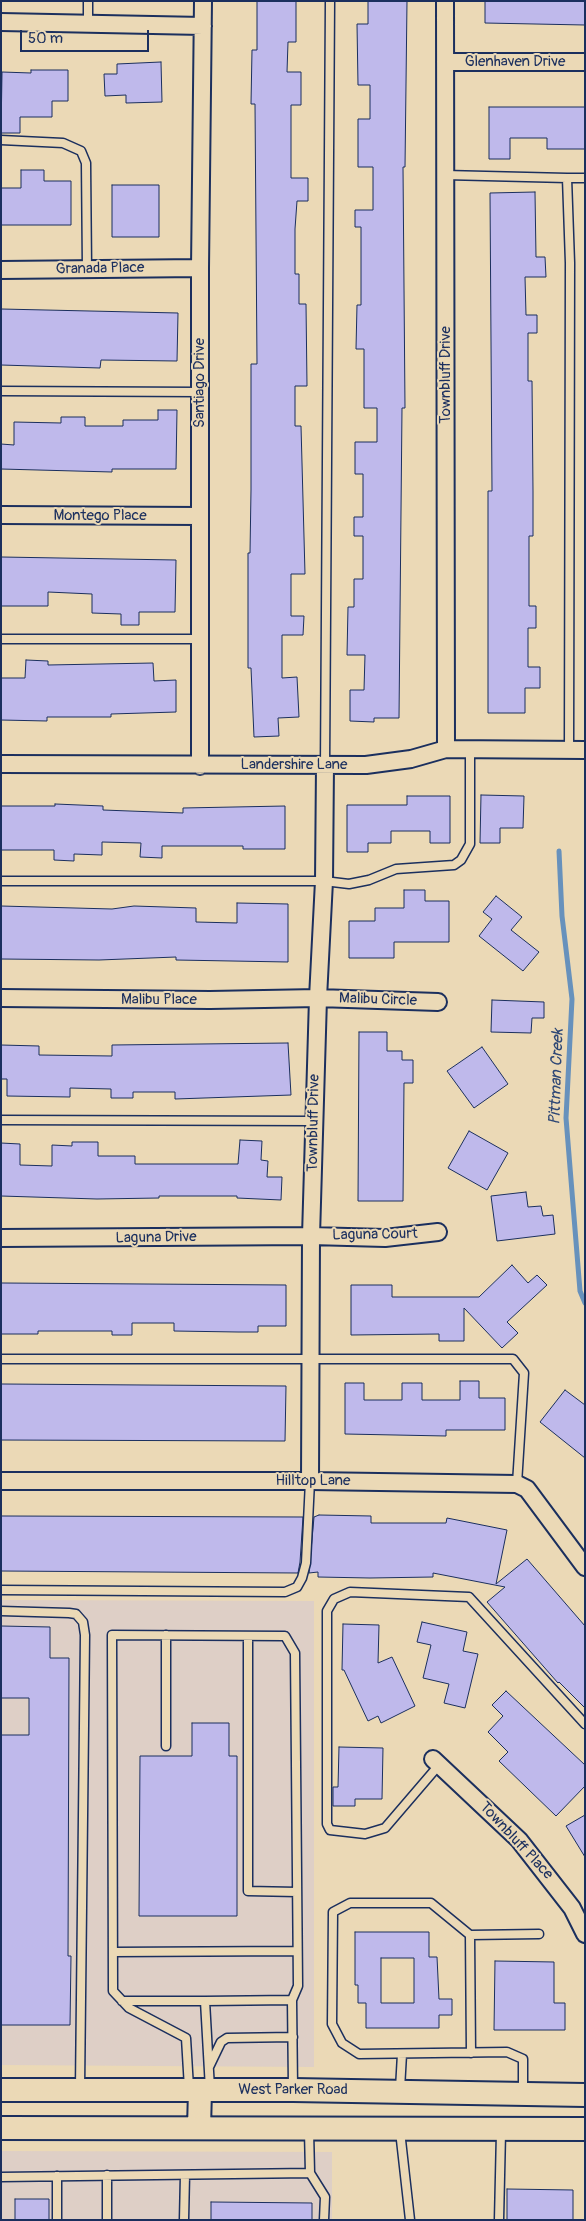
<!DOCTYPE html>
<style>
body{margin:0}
#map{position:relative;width:586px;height:2221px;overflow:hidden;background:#ebd9b6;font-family:Pangolin,sans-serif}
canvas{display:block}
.frame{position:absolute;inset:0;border:2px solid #1b2f5e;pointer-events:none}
.scale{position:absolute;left:20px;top:30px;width:129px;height:22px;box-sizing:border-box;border:2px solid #1b2f5e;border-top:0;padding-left:6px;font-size:15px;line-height:18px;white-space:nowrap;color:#1b2f5e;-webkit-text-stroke:4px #ebd9b6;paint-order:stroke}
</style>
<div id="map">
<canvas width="586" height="2221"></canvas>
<div class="frame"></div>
<div class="scale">50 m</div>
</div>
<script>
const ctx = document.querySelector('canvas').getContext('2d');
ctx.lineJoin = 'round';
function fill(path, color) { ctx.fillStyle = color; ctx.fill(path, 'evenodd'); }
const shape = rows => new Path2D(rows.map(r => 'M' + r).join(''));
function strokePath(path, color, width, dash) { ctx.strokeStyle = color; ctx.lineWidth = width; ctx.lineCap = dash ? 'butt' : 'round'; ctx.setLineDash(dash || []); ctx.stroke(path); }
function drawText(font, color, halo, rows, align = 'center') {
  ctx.font = font + ' Pangolin,sans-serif'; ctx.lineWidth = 4; ctx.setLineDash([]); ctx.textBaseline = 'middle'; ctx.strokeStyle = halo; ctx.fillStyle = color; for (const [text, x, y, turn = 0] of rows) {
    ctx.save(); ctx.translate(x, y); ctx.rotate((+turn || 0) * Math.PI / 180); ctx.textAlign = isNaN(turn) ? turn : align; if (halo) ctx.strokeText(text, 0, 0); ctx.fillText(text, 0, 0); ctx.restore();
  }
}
const built = shape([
 [1,1600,314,1601,314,2067,1,2065],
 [1,2151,332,2152,332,2220,1,2220]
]);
const stream = shape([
 [559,851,562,916,572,999,566,1118,580,1291,585,1303]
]);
const building = shape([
 [257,1,296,1,296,42,288,42,287,72,301,72,301,105,291,105,291,178,308,178,308,201,297,201,295,229,295,274,299,274,299,304,306,304,307,386,295,386,295,426,301,426,305,574,291,574,291,616,304,616,303,635,282,635,282,678,297,677,299,717,278,718,279,736,254,737,251,668,248,668,248,553,250,553,251,490,251,364,257,364,255,104,251,104,252,50,257,50,257,1],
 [368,1,407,1,405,167,403,167,405,408,402,408,399,718,374,718,374,722,350,721,350,690,364,690,365,655,347,655,348,607,354,607,354,579,363,579,363,536,354,536,354,517,363,517,363,474,355,474,355,442,377,442,377,408,364,408,364,349,356,349,357,305,361,305,361,227,355,227,355,210,373,210,373,167,358,167,358,119,370,119,370,85,358,85,357,24,368,24,368,1],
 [485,1,585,1,585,25,485,23,485,1],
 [161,62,162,102,126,103,126,95,105,96,104,74,117,74,117,64,161,62],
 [31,70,68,70,68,101,52,101,52,117,20,117,20,133,1,133,2,72,31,73,31,70],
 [489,107,585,107,585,149,547,149,547,138,510,138,510,159,489,159,489,107],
 [21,170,44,170,44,181,71,181,71,225,1,225,1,188,21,188,21,170],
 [112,185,159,185,159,237,112,237,112,185],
 [535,192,536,257,545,257,546,277,525,277,526,315,537,315,537,333,528,333,528,381,532,381,533,491,533,536,529,536,529,606,536,606,536,628,528,628,528,667,540,667,540,688,525,688,525,713,488,713,488,491,492,491,490,193,535,192],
 [1,309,178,313,177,361,101,360,100,368,1,365,1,309],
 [158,410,177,410,176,469,112,469,112,472,1,469,1,444,14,445,14,422,61,423,61,417,85,417,85,426,123,426,123,420,158,420,158,410],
 [1,557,176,560,175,612,139,612,139,625,121,625,121,614,92,613,92,594,48,592,48,606,1,606,1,557],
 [26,660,48,661,48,665,153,663,154,681,176,680,176,712,111,714,111,717,47,717,47,721,1,720,1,678,25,678,26,660],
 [481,795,524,796,523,828,500,828,500,843,480,843,481,795],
 [407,796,450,796,450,843,430,843,430,831,391,831,391,843,368,843,368,852,347,852,347,805,407,805,407,796],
 [55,804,103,806,103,810,183,813,183,808,285,806,285,849,243,849,243,846,162,846,162,858,140,857,141,843,102,842,102,855,74,854,74,861,54,860,54,850,1,850,1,806,55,806,55,804],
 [404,890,425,890,425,901,449,901,449,942,394,942,394,958,349,958,349,921,375,921,375,908,404,908,404,890],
 [496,896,522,917,511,930,539,952,523,971,479,936,492,919,483,912,496,896],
 [237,903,288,904,288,962,176,960,176,957,99,960,1,959,1,906,112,909,134,906,196,908,196,922,237,923,237,903],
 [492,1000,544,1002,544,1018,532,1018,531,1033,491,1032,492,1000],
 [359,1032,387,1032,387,1051,402,1051,402,1060,413,1060,413,1083,404,1083,403,1201,358,1201,359,1032],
 [288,1043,291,1095,175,1099,175,1092,133,1092,133,1098,111,1098,111,1089,70,1088,70,1097,7,1096,7,1079,1,1079,1,1045,39,1046,39,1055,112,1056,112,1045,288,1043],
 [482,1047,508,1084,474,1108,447,1071,482,1047],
 [469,1131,508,1153,487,1190,448,1168,469,1131],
 [240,1140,262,1141,261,1160,268,1161,267,1177,282,1177,281,1200,237,1198,237,1196,159,1196,159,1198,97,1199,1,1196,1,1143,20,1144,20,1165,52,1166,52,1145,72,1146,72,1142,98,1142,98,1156,135,1156,135,1164,238,1164,240,1140],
 [526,1192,528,1207,541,1206,543,1216,553,1215,555,1234,497,1241,491,1196,526,1192],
 [512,1265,528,1283,537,1275,547,1285,507,1322,518,1333,502,1348,464,1308,464,1341,439,1341,439,1334,351,1335,351,1285,392,1285,392,1297,479,1297,512,1265],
 [1,1283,286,1285,286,1326,258,1326,258,1332,238,1332,174,1331,174,1323,132,1323,132,1335,112,1335,112,1331,38,1331,38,1334,1,1334,1,1283],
 [460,1381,479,1381,479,1398,505,1398,505,1430,446,1430,446,1436,345,1434,345,1383,364,1383,364,1400,402,1400,402,1383,422,1383,422,1400,460,1400,460,1381],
 [1,1384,286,1386,285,1441,1,1440,1,1384],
 [565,1390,585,1405,585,1458,540,1422,565,1390],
 [319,1515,371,1516,371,1523,446,1523,447,1518,507,1530,496,1584,527,1559,585,1626,585,1708,559,1682,558,1683,487,1602,505,1587,433,1573,433,1577,370,1578,318,1577,318,1572,309,1573,314,1517,319,1515],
 [1,1516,303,1517,300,1562,298,1573,1,1571,1,1516],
 [422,1622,467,1632,463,1651,478,1654,465,1708,444,1703,449,1684,423,1678,431,1645,417,1642,422,1622],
 [343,1624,379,1625,378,1663,392,1657,415,1706,381,1723,378,1716,368,1721,344,1670,342,1670,343,1624],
 [1,1626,50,1627,50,1658,69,1658,68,1956,71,1956,70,2025,1,2025,1,1735,29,1735,29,1698,1,1698,1,1626],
 [506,1691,585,1765,585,1786,556,1816,499,1761,508,1752,488,1732,503,1716,492,1705,506,1691],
 [192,1723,229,1723,229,1756,237,1756,237,1916,139,1916,140,1756,192,1756,192,1723],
 [339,1747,383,1748,382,1799,355,1799,355,1806,333,1806,333,1787,338,1787,339,1747],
 [585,1815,585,1857,566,1826,585,1815],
 [355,1932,429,1932,429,1957,437,1957,439,1999,452,1999,452,2015,439,2015,439,2028,366,2028,366,2003,358,2003,358,1985,355,1985,355,1932],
 [381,1958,414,1958,414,2003,381,2003,381,1958],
 [495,1961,554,1962,554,2003,565,2003,565,2030,494,2030,495,1961],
 [507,2189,573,2190,573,2220,507,2220,507,2189],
 [15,2199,49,2199,49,2220,15,2220,15,2199],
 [211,2202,312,2203,312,2220,211,2220,211,2202]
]);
const service = shape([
 [88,1,88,23],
 [1,140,63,143,81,151,86,163,87,269],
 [445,175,567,178,570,263,569,750],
 [567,178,585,178],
 [1,391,200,392],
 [1,639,200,639],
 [325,765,330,1],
 [1,881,324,881,349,884,369,880,396,869,454,865,461,860,470,844,470,749],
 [1,1120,314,1121],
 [1,1359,513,1359,524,1373,517,1484],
 [1,1590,285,1592,297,1587,302,1578,306,1563,310,1481],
 [1,1611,69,1613,76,1614,83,1622,85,1635,80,2088],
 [248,1636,248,1891,297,1892],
 [166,1746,166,1635],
 [439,1765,385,1828,365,1834,330,1830,327,1824,327,1611,334,1599,350,1592,469,1597,585,1724],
 [470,1935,471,2053],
 [113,1952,297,1951],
 [122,2001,205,2001],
 [209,2067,221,2042,227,2038,293,2037],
 [189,2088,186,2038,129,2008,113,1991,112,1635,285,1636,295,1653,298,1986,292,2000,293,2087],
 [210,2089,205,2001,292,2000],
 [400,2089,402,2054],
 [523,2092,523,2059,507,2052,359,2054,342,2043,332,2024,333,1912,350,1903,431,1903,470,1935,539,1934],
 [400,2131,410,2220],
 [310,2173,325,2197,324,2220],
 [107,2175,107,2220],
 [57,2176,57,2220],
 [1,2177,310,2173,309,2131],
 [184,2220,185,2175],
 [499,2220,501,2132]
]);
const minor = shape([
 [445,1,446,749],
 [1,22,203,26],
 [445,62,585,62],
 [1,270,200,268],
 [1,515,200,516],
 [1,764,366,765,411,759,446,749,585,750],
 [200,766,200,268,203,1],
 [1,998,210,1000,318,998,438,1002],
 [1,1238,311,1236,385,1238,438,1232],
 [1,1481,310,1481,517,1484,527,1489,585,1567],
 [310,1481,311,1236,318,998,324,881,325,765],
 [433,1759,519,1840,572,1908,585,1934]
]);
const secondary = shape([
 [1,2090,293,2090,585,2095],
 [1,2128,585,2129],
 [199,2128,200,2090]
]);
const streetNames = [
 ["Glenhaven Drive",515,62],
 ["Granada Place",100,269,-1],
 ["Townbluff Drive",446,375,-90],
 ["Santiago Drive",200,383,-90],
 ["Montego Place",100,516],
 ["Landershire Lane",294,765],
 ["Malibu Place",159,1000],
 ["Malibu Circle",378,1000,2],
 ["Townbluff Drive",314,1123,-89],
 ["Laguna Court",375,1235,-1],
 ["Laguna Drive",156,1238,-1],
 ["Hilltop Lane",313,1481],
 ["Townbluff Place",516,1841,47],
 ["West Parker Road",293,2090]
];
const waterNames = [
 ["Pittman Creek",557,1077,-88]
];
fill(built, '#decfc6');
strokePath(stream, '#6791bc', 5);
fill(building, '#bfb9eb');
strokePath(building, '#1b2f5e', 1);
strokePath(service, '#1b2f5e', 11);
strokePath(minor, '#1b2f5e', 20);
strokePath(secondary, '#1b2f5e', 26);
strokePath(service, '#ebd9b6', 8);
strokePath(minor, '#ebd9b6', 16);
strokePath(secondary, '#ebd9b6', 22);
drawText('15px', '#1b2f5e', '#ebd9b6', streetNames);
drawText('italic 16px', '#2e4775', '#ebd9b6', waterNames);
</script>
